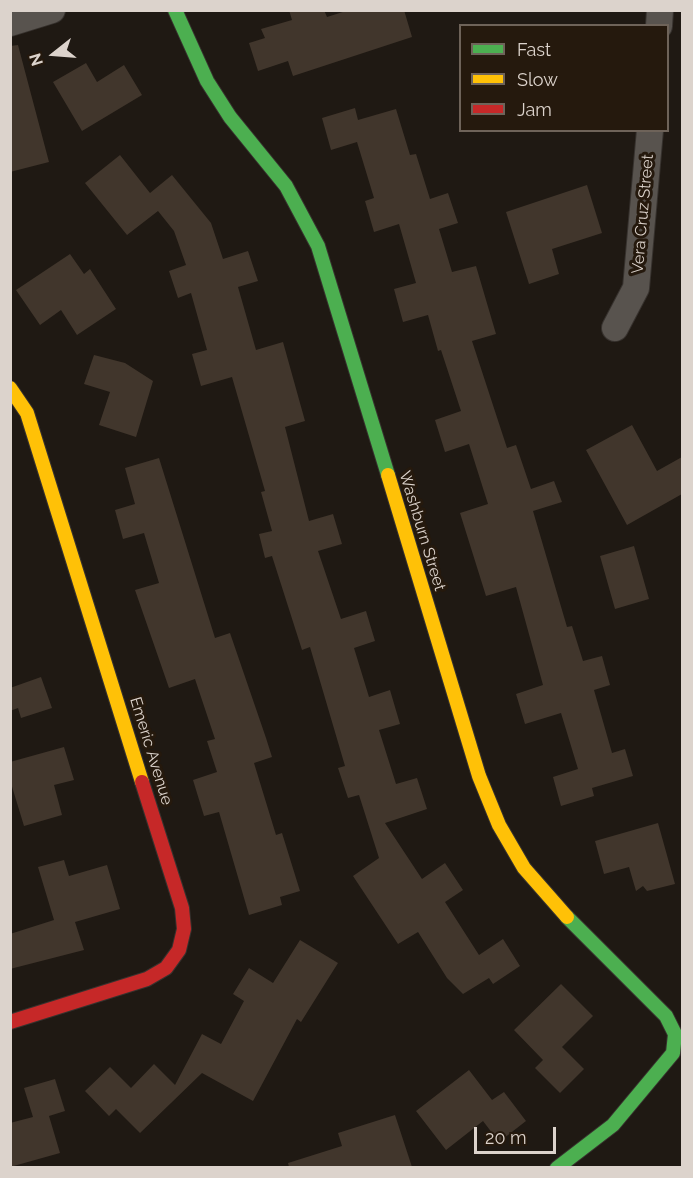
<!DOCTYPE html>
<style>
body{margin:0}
#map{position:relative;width:693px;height:1178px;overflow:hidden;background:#1f1913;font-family:Raleway,sans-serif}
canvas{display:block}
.frame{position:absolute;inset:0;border:12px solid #dcd3cc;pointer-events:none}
.legend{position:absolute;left:459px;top:24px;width:210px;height:108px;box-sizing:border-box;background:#25190d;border:2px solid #6e6359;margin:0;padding:8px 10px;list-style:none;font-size:18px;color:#dcd3cc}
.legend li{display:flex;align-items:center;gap:12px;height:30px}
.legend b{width:30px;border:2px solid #6e6359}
.north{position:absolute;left:24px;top:24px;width:60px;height:60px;-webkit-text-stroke:4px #25190d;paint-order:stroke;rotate:253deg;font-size:16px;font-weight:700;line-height:24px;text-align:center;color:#dcd3cc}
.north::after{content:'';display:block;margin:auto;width:21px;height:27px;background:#dcd3cc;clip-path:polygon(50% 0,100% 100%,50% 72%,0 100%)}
.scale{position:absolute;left:474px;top:1127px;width:82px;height:27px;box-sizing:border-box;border:3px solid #dcd3cc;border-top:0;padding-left:8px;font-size:18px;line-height:21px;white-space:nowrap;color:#dcd3cc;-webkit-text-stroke:4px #25190d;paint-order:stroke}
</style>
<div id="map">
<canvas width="693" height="1178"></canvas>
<div class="frame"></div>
<ul class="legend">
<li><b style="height:8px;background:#4caf50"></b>Fast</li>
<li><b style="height:8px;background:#ffc107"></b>Slow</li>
<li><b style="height:8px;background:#c62828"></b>Jam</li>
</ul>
<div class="north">N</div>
<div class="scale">20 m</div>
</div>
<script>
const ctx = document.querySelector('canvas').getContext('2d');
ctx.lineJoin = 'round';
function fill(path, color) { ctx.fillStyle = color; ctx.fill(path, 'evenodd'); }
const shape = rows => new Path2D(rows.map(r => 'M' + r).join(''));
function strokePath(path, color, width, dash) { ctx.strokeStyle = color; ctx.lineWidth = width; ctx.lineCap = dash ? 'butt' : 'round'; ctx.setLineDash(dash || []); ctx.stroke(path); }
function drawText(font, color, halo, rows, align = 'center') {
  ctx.font = font + ' Raleway,sans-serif'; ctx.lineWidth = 6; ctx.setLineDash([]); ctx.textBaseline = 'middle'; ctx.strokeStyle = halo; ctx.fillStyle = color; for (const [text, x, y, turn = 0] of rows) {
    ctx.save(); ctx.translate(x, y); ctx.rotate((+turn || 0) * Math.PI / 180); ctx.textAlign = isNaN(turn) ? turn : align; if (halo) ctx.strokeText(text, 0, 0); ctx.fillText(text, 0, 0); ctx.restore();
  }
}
const building = shape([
 [289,10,324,10,327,17,349,10,404,10,412,37,293,76,288,61,258,71,249,43,265,38,261,29,292,20],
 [18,45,49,162,10,172,10,46],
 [86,63,97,82,124,65,142,95,82,131,53,82],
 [355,108,358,120,396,109,410,155,416,154,430,199,448,193,458,223,439,229,452,272,476,266,496,334,472,341,507,448,516,445,531,489,554,481,562,502,533,511,567,627,572,626,583,661,602,656,610,685,594,690,612,753,625,749,633,776,592,788,594,796,561,806,553,777,578,769,561,713,525,724,516,694,543,685,516,587,486,596,460,513,488,504,469,444,445,452,435,420,461,411,441,350,438,351,428,315,403,322,394,289,416,283,399,224,374,232,365,201,374,198,357,142,331,150,322,118],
 [120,155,150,193,172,175,211,223,223,259,248,251,258,281,238,287,256,350,283,342,305,421,285,427,309,521,333,514,342,544,318,551,341,619,366,611,375,641,354,648,369,697,390,690,400,724,379,730,396,784,417,778,427,809,385,823,422,879,445,863,463,890,445,902,479,955,503,939,520,966,493,984,489,978,463,994,447,978,418,932,398,944,353,876,379,858,359,795,348,798,338,768,345,766,310,647,302,650,272,556,265,558,259,534,272,531,261,492,265,491,232,377,201,386,192,354,207,350,191,293,178,298,169,271,186,265,174,231,158,211,127,235,85,183],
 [587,185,602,233,552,249,559,274,529,284,506,212],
 [70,254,84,274,90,269,116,309,77,335,61,310,40,325,16,290],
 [94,355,125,363,153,381,136,437,99,425,110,392,84,384],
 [632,425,657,471,682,457,682,494,627,525,586,450],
 [159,458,215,638,230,633,266,738,272,757,254,763,276,835,282,833,300,891,280,897,282,905,249,915,219,812,204,816,193,780,217,772,207,741,215,739,195,679,169,688,135,590,159,583,144,533,123,539,115,510,135,504,125,468],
 [634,546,649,599,615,609,600,556],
 [41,677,52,708,21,718,18,708,10,711,10,688],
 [64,747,74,780,54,785,62,815,24,826,10,780,10,762],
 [658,823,675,884,647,891,643,886,636,891,629,867,604,874,595,841],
 [64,860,69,876,107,865,120,909,75,922,84,950,10,969,10,934,54,920,38,867],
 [300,940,338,963,301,1022,297,1019,253,1101,202,1073,140,1133,116,1109,109,1116,85,1091,110,1067,131,1088,154,1064,175,1085,202,1034,221,1044,244,1001,233,994,249,968,273,983],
 [561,984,593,1016,562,1047,584,1069,560,1093,535,1068,543,1060,514,1030],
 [469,1070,492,1100,504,1092,526,1121,499,1142,483,1121,446,1150,416,1111],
 [55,1079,65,1111,49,1116,60,1153,10,1167,10,1123,33,1117,24,1088],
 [395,1115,412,1167,289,1167,288,1163,342,1146,338,1133]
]);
const street = shape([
 [10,23,52,10],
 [659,26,660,10],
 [615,328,636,288,650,130]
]);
const fast = shape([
 [175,10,207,81,230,117,286,186,318,246,388,475],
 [557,1168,613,1125,673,1053,675,1034,666,1016,567,917]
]);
const slow = shape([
 [10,388,27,413,142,782],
 [388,475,479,776,499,825,524,868,567,917]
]);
const jam = shape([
 [10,1022,147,979,166,968,179,950,184,929,182,908,142,782]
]);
const streetNames = [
 ["Vera Cruz Street",643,214,-85],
 ["Washburn Street",422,531,73],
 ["Emeric Avenue",151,751,73]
];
fill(building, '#41362c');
strokePath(street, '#37322e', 28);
strokePath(fast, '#37322e', 16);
strokePath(slow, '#37322e', 16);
strokePath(jam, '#37322e', 16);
strokePath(street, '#58534e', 26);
strokePath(fast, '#4caf50', 14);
strokePath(slow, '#ffc107', 14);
strokePath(jam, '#c62828', 14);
drawText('16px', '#dcd3cc', '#25190d', streetNames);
</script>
